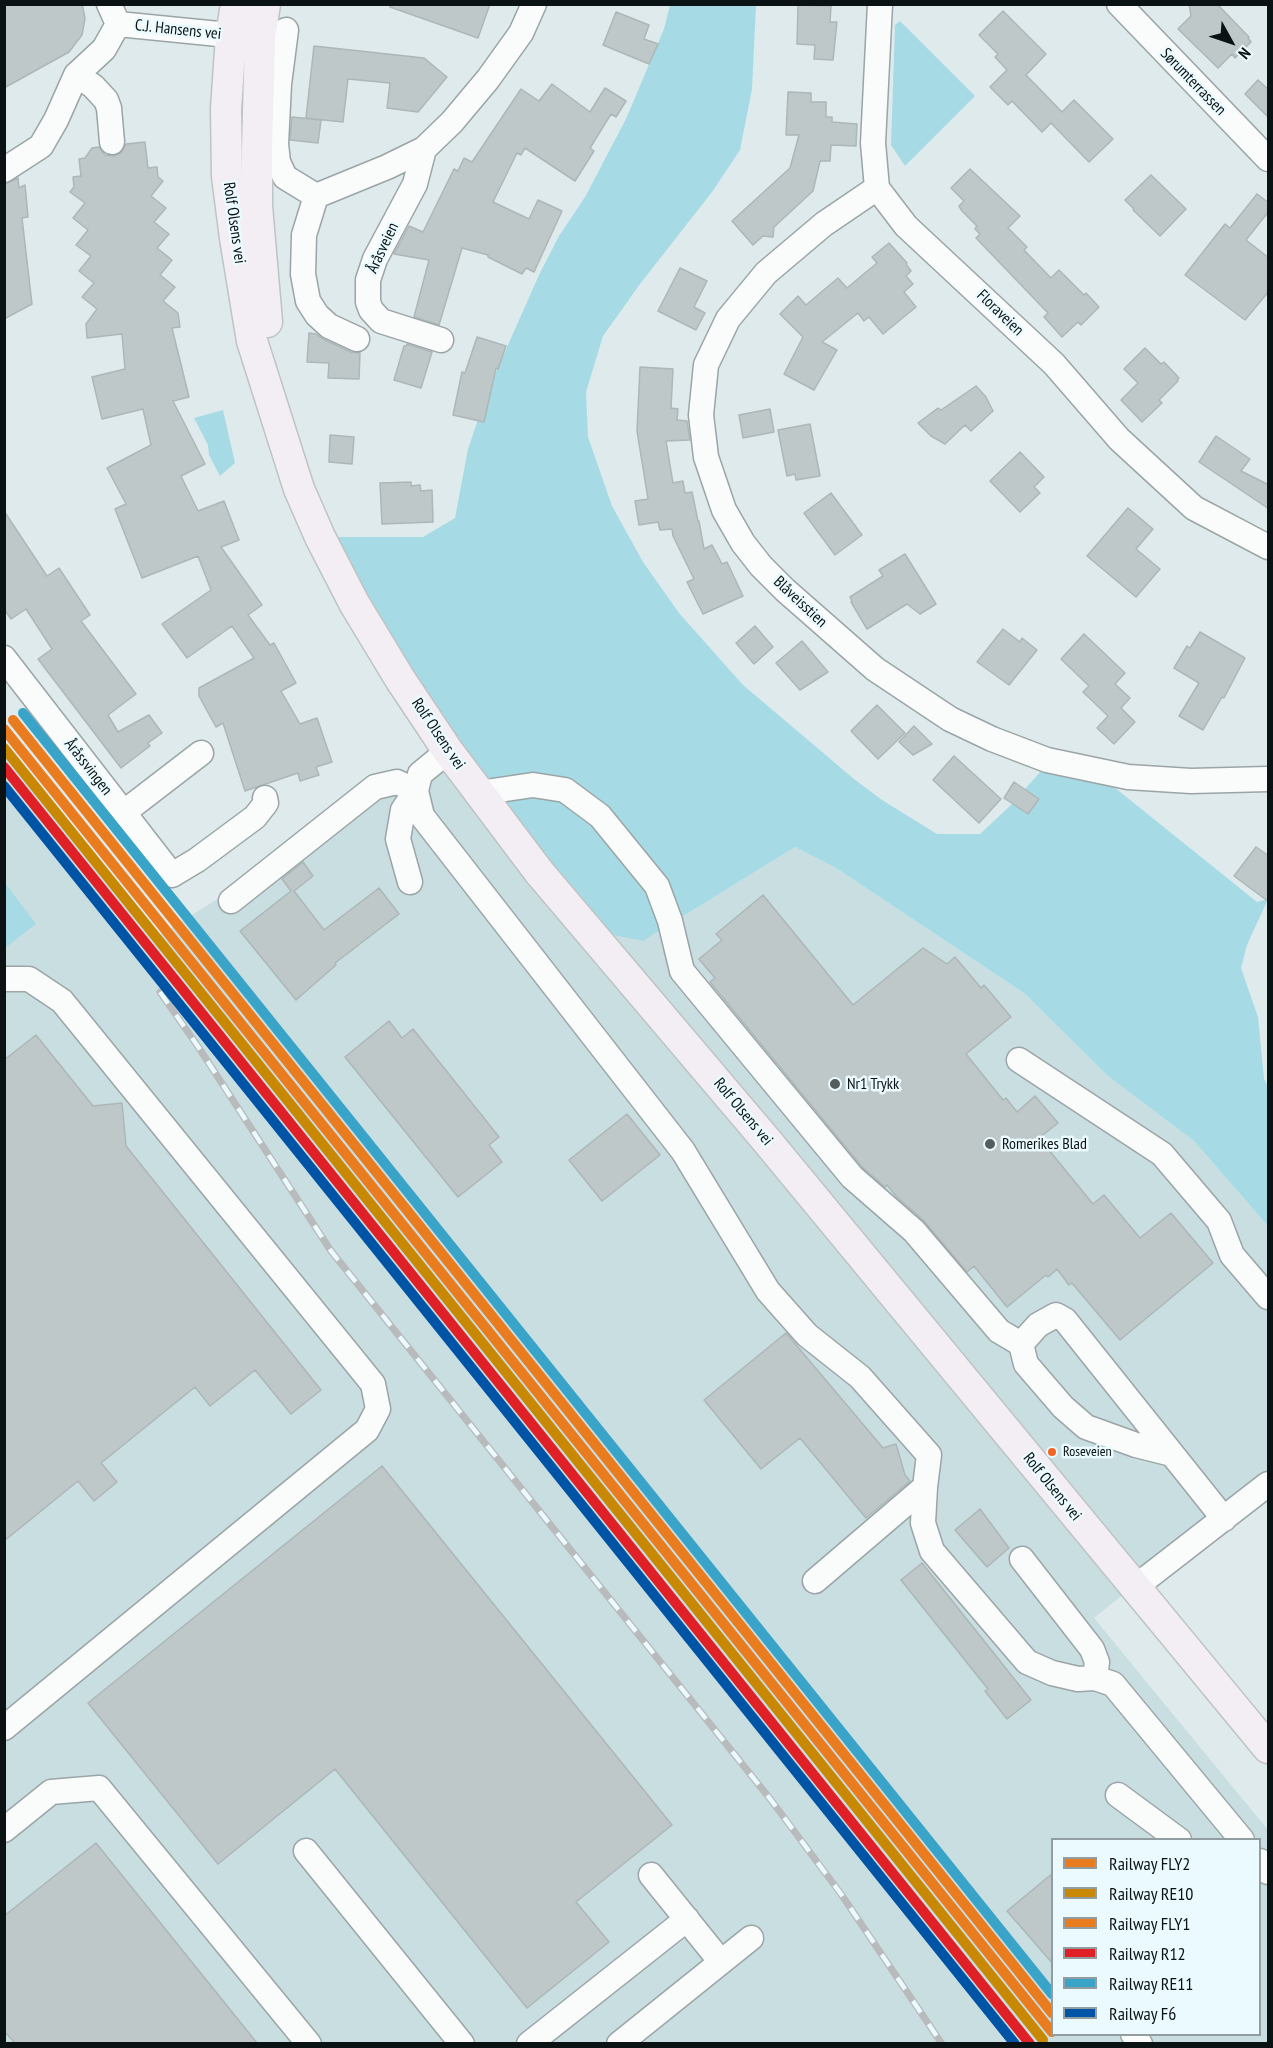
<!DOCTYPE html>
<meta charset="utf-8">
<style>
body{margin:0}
#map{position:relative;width:1273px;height:2048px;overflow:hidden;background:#dfeaec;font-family:"PT Sans Narrow",sans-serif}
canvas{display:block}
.frame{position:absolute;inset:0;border:6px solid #0b1213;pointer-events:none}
.legend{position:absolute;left:1051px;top:1838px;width:210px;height:198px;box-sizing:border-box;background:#eafafe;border:2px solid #919da0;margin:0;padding:8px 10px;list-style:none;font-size:18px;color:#0b1213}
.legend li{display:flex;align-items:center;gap:12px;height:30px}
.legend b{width:30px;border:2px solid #919da0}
.north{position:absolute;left:1201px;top:12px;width:60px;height:60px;-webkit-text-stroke:4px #eafafe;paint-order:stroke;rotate:130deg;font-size:16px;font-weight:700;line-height:24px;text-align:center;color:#0b1213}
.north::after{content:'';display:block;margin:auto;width:21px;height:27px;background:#0b1213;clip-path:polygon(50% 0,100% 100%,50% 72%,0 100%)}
</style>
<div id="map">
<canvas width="1273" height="2048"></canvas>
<div class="frame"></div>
<ul class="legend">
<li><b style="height:8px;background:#e97c1f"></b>Railway FLY2</li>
<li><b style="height:8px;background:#c88804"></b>Railway RE10</li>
<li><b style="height:8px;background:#e97c1f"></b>Railway FLY1</li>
<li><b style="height:8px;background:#df2027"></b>Railway R12</li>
<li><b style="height:8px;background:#39a4c8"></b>Railway RE11</li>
<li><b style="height:8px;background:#0054a6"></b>Railway F6</li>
</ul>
<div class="north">N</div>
</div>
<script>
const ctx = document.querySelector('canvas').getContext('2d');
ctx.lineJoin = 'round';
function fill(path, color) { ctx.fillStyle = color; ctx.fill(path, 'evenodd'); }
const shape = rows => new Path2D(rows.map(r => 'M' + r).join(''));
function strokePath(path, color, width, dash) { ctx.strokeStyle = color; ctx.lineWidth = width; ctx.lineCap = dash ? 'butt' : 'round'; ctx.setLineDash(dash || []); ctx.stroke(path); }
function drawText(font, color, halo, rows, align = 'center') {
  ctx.font = font + ' "PT Sans Narrow",sans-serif'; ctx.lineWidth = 5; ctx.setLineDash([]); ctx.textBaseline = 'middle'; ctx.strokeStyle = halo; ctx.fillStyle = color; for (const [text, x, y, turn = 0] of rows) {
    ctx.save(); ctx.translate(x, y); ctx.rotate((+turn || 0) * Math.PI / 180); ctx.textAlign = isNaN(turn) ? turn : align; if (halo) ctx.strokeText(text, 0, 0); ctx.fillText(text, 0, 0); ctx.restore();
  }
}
const built = shape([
 [4,746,156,937,461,749,643,941,795,847,836,868,1024,993,1108,1076,1194,1141,1268,1226,1268,1478,1094,1618,1268,1830,1268,2043,5,2043],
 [1052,1840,1260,1840,1260,2034,1052,2034]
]);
const green = shape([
 [670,5,756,5,752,89,740,150,712,192,640,284,603,336,586,392,588,437,612,506,643,562,679,613,743,685,854,779,882,800,937,834,980,834,1011,805,1041,771,1058,757,1099,775,1257,902,1268,899,1247,945,1241,968,1258,1017,1264,1079,1268,1086,1268,1226,1194,1141,1108,1076,1024,993,836,868,795,847,643,941,614,935,598,921,552,866,461,749,328,537,423,537,455,518,468,449,488,390,539,275,559,236,585,197,626,119,664,29],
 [900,21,975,96,905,166,891,145,895,25],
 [223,410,235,463,220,476,209,455,208,445,194,418],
 [5,883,36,924,5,948,4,883]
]);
const building = shape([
 [4,4,82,4,85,18,82,35,69,52,4,88,4,4],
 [390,4,490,4,478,38,390,7,390,4],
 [1189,4,1217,4,1249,37,1248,38,1251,42,1235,58,1232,54,1218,68,1178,29,1191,16,1189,4],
 [798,5,831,6,830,22,837,22,833,60,814,59,815,45,797,44,798,5],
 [1003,11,1046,54,1026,75,1062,112,1074,100,1113,139,1089,162,1051,123,1042,132,1012,101,1008,105,990,87,1007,70,995,57,998,54,979,35,1003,11],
 [616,12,649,25,644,39,658,44,649,64,603,45,616,12],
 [314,46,424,58,447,77,418,112,387,108,390,83,348,79,343,122,306,118,314,46],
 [1258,80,1269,90,1269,118,1245,94,1258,80],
 [552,84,590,112,605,88,626,101,616,117,611,114,590,148,594,151,575,181,525,148,521,155,517,153,493,202,529,219,538,200,562,211,534,272,526,268,522,274,488,257,488,255,462,248,439,325,414,317,429,260,394,254,409,226,423,232,454,169,458,171,464,158,472,162,521,89,539,101,552,84],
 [788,92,811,93,811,102,826,102,826,117,832,117,832,122,857,124,856,146,831,145,830,161,820,161,813,191,774,227,773,237,763,236,753,245,732,221,790,168,799,135,786,135,788,92],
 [292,117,321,120,318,143,290,140,292,117],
 [145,142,148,168,157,167,158,177,163,181,151,196,166,208,154,222,169,234,157,248,172,260,160,275,175,287,163,301,178,313,180,327,172,328,189,397,173,401,205,464,181,476,198,511,224,501,239,540,221,547,262,605,248,615,270,645,274,643,296,683,281,691,300,724,317,718,332,762,316,767,319,775,300,781,298,773,245,791,223,723,216,727,199,696,199,688,254,658,232,626,187,658,162,624,211,590,198,556,142,578,115,509,126,504,107,468,151,445,143,409,102,419,92,377,125,369,122,334,87,338,86,324,97,309,82,297,94,283,79,271,91,256,76,245,88,230,73,218,85,203,70,192,74,187,73,177,81,176,79,159,85,158,92,148,99,147,105,155,114,156,121,153,126,144,145,142],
 [970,169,1020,216,1008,228,1027,247,1024,250,1051,278,1059,270,1084,295,1086,293,1099,307,1081,325,1078,322,1062,337,1044,317,1048,313,976,238,980,234,975,229,977,226,962,211,959,206,964,201,951,188,970,169],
 [1151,175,1186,209,1160,236,1133,210,1134,209,1125,200,1151,175],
 [18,178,19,188,25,185,28,217,22,218,32,304,4,319,4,184,18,178],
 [1257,194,1269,203,1269,211,1246,240,1269,258,1269,291,1245,320,1185,275,1225,224,1230,228,1257,194],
 [889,243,907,263,906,264,911,271,906,276,913,284,904,292,916,307,883,334,869,317,864,321,858,313,822,342,837,350,814,390,784,374,803,337,780,314,798,296,806,305,838,278,847,288,877,263,872,257,889,243],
 [680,268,707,281,694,307,705,313,696,330,658,311,680,268],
 [309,333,316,334,323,339,351,352,360,353,359,379,328,378,329,363,307,362,309,333],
 [477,337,506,346,498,369,496,368,484,422,453,415,462,372,465,373,477,337],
 [407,344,432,352,421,388,394,380,404,346,406,346,407,344],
 [1145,348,1161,364,1164,362,1179,378,1177,380,1178,381,1159,400,1162,403,1142,422,1121,400,1138,383,1124,369,1145,348],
 [640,367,673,369,671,408,678,409,677,420,687,421,690,440,666,441,673,483,683,481,685,493,692,492,698,521,699,521,704,549,712,545,722,564,727,562,743,596,703,614,687,582,694,579,673,536,672,529,660,530,658,522,639,525,635,501,648,499,637,431,640,367],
 [976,386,986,397,993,411,971,431,965,425,945,444,931,436,918,423,938,408,941,410,976,386],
 [770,409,774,432,743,438,739,415,770,409],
 [810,424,820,476,796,480,795,474,787,476,778,430,810,424],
 [330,435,354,437,352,464,329,462,330,435],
 [1216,436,1250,459,1241,471,1269,485,1269,509,1199,462,1216,436],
 [1020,452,1044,477,1034,487,1040,493,1020,512,990,481,1020,452],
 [411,482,411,486,420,485,421,491,432,490,433,522,382,524,380,483,411,482],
 [831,493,862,535,835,555,804,513,831,493],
 [1128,508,1153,529,1136,549,1160,569,1136,597,1087,556,1128,508],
 [4,511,47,576,59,568,90,615,81,621,136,694,108,715,118,732,149,715,162,733,148,743,150,746,121,768,38,659,52,649,26,609,11,619,4,609,4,511],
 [905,554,936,604,920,614,907,604,867,629,851,602,852,601,850,597,883,576,879,570,905,554],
 [755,626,773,647,754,664,736,643,755,626],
 [1003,629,1020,642,1022,638,1037,650,1009,685,977,662,1003,629],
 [1200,632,1245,658,1224,698,1222,697,1203,730,1179,716,1199,683,1174,668,1187,646,1190,648,1200,632],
 [1084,634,1125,673,1115,684,1130,698,1121,708,1135,722,1114,744,1097,728,1108,716,1083,692,1089,686,1061,659,1084,634],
 [802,641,828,672,800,690,776,663,802,641],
 [877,705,905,733,878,759,851,731,877,705],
 [914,726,932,744,913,755,899,742,914,726],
 [954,756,1001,799,979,823,933,780,954,756],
 [1014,782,1039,799,1028,814,1004,798,1014,782],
 [1256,847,1269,856,1269,902,1234,876,1256,847],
 [303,862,313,876,294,891,324,930,379,888,399,914,335,963,336,965,296,1000,240,931,291,891,282,879,303,862],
 [763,895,853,1005,923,948,947,964,955,957,981,988,984,985,1011,1017,966,1054,1003,1100,1006,1098,1017,1112,1035,1096,1058,1123,1039,1138,1093,1204,1104,1195,1140,1238,1171,1213,1213,1263,1120,1340,1072,1283,1069,1285,1057,1269,1048,1277,1046,1275,1007,1307,974,1266,967,1272,923,1220,897,1197,887,1185,885,1187,862,1167,710,982,715,978,699,959,722,940,716,934,763,895],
 [389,1021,402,1038,413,1029,499,1137,489,1145,502,1162,458,1197,345,1057,389,1021],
 [36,1035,93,1106,122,1103,126,1146,321,1390,291,1414,255,1370,210,1406,195,1387,101,1463,117,1482,94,1501,78,1481,4,1541,4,1060,36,1035],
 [627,1114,660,1155,602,1201,569,1160,627,1114],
 [786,1333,883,1448,896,1444,905,1475,910,1481,866,1518,800,1438,761,1469,704,1400,786,1333],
 [382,1466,672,1825,576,1902,609,1942,527,2008,335,1769,218,1864,88,1703,382,1466],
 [980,1509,1009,1548,987,1567,955,1530,980,1509],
 [922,1563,1031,1700,1007,1719,985,1691,988,1689,901,1580,922,1563],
 [96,1843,257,2043,15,2043,4,2031,4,1916,96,1843],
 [1053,1873,1053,1964,1007,1911,1053,1873]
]);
const minor = shape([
 [109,4,118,24],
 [880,4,873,143,877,188,906,226,1054,364,1119,439,1194,508,1268,547],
 [1119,4,1268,159],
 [118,24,249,37],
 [286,30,279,84,276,144,278,162,285,177,316,196],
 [76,75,93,86,106,100,109,108,112,142],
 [424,149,415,184,375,259,368,280,368,302,371,310,381,321,441,340],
 [4,170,41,146,56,120,76,75,104,49,118,24],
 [877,188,824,224,766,273,728,319,706,365,701,415,706,457,724,510,743,543,761,566,785,590,875,669,950,719,992,739,1047,760,1128,777,1191,781,1268,779],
 [316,196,387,167,424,149,452,122,488,79,521,33,534,4],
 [316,196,304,235,303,274,308,301,317,315,329,326,357,339],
 [4,658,172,875,197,860,255,817,266,803,265,798],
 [448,751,420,774,416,791,422,816,683,1151,768,1291,807,1335,860,1377,929,1455,925,1487,815,1581],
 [479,793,533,785,565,790,600,816,657,886,670,921,682,971,852,1177,914,1231,999,1331,1021,1344],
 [123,813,201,753],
 [231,901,375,787,397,782,416,791,403,810,398,839,410,882],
 [4,979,29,979,62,1001,373,1384,378,1409,367,1430,4,1728],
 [1019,1060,1162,1154,1219,1221,1232,1255,1268,1297],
 [1172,1454,1136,1445,1086,1427,1063,1407,1026,1364,1021,1344,1038,1325,1056,1315,1065,1320,1224,1519],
 [925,1487,923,1523,932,1551,1027,1662,1052,1673,1078,1679,1095,1678,1113,1684,1242,1840],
 [1022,1559,1092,1649,1097,1662,1095,1678],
 [1134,1588,1268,1484],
 [1118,1795,1179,1840],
 [4,1830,51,1792,99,1788,309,2044],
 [306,1851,462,2044],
 [1260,1861,1268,1872],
 [651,1875,721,1962],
 [1133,2034,1140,2044],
 [529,2044,687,1919],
 [619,2044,751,1938]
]);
const major = shape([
 [236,4,231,36,226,109,227,176,235,238,252,341,299,489,320,537,354,603,400,679,448,751,539,872,767,1141,1268,1748],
 [265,4,260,38,257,151,257,206,267,322]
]);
const rail = shape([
 [160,992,197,1045,331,1251,771,1800,841,1894,942,2044]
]);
const rail1 = shape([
 [4,729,1052,2032]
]);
const rail2 = shape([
 [4,748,1043,2040]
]);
const rail3 = shape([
 [13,720,1052,2013]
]);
const rail4 = shape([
 [4,767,1030,2044]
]);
const rail5 = shape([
 [23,713,1052,1994]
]);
const rail6 = shape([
 [4,786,1015,2044]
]);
const markers = [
 [835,1084,6,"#555e5f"],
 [990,1144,6,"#555e5f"],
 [1052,1452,5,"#f26522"]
];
const busNames = [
 ["Roseveien",1063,1452]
];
const streetNames = [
 ["C.J. Hansens vei",178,30,6],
 ["Sørumterrassen",1193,82,46],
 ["Rolf Olsens vei",234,223,82],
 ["Åråsveien",383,248,-65],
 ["Floraveien",1000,313,44],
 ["Blåveisstien",800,602,43],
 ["Rolf Olsens vei",438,734,56],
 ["Åråssvingen",88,767,52],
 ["Rolf Olsens vei",743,1112,50],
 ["Rolf Olsens vei",1052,1487,51]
];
const poiNames = [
 ["Nr1 Trykk",847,1084],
 ["Romerikes Blad",1002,1144]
];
fill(built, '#c9dee1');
fill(green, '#a6dbe5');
fill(building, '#bfc8c9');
strokePath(building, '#adb6b8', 1.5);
strokePath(minor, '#9ba4a6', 27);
strokePath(major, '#bec4c4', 33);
strokePath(minor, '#fafcfc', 24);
strokePath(major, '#f3eef3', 30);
strokePath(rail, '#b8babb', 7);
strokePath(rail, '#eafafe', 4.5, [14]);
strokePath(rail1, '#e97c1f', 10);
strokePath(rail2, '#c88804', 10);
strokePath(rail3, '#e97c1f', 10);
strokePath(rail4, '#df2027', 10);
strokePath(rail5, '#39a4c8', 10);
strokePath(rail6, '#0054a6', 10);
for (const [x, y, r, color] of markers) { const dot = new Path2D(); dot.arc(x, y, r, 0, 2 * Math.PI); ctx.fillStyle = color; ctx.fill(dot); strokePath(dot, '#eafafe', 2); }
drawText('14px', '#0b1213', '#eafafe', busNames, 'left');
drawText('16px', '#0b1213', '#eafafe', streetNames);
drawText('16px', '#0b1213', '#eafafe', poiNames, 'left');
</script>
